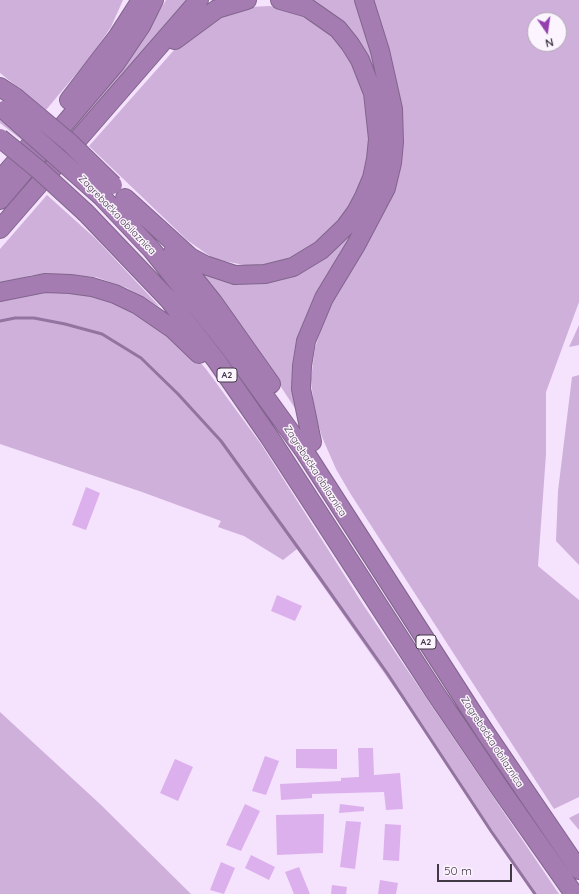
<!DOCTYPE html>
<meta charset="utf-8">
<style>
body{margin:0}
#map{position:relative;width:579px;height:894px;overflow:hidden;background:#f5e2fd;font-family:Quicksand,sans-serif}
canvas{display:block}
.north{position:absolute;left:527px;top:12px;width:40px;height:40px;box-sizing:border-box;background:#fcf4ff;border:1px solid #b1aab4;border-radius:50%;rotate:167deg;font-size:11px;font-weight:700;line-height:16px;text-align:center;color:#413a44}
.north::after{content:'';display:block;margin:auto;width:14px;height:18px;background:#9441b0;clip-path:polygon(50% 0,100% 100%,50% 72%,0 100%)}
.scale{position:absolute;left:437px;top:864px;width:75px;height:18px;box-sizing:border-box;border:2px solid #413a44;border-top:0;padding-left:5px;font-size:12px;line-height:14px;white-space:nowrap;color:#413a44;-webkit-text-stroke:3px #fcf4ff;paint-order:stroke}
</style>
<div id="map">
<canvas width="579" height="894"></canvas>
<div class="north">N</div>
<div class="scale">50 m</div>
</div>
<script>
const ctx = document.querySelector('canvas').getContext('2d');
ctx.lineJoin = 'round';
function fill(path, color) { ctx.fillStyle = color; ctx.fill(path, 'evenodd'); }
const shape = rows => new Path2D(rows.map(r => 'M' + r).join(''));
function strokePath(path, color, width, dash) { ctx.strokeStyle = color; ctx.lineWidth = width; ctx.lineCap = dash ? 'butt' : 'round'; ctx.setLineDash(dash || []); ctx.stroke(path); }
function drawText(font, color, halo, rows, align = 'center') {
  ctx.font = font + ' Quicksand,sans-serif'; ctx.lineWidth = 3; ctx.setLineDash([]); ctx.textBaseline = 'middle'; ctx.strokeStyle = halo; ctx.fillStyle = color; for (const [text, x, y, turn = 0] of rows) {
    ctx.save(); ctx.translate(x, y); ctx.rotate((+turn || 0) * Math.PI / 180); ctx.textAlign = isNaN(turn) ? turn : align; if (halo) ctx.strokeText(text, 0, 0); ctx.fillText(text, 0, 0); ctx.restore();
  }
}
const green = shape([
 [0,0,123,0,111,27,91,56,46,110,0,73],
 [166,0,188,0,73,131,71,129,103,93,134,51,155,19],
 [308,0,357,0,373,51,383,104,337,19,325,9],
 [372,0,579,0,579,302,546,392,546,454,538,566,579,600,579,797,554,809,350,493,336,469,322,437,314,409,311,379,315,348,326,314,398,173],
 [535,20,559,20,559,44,535,44],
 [270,6,302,13,339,40,361,80,371,127,367,165,361,183,353,200,335,227,307,250,291,258,269,265,249,266,214,259,187,240,89,146,175,49,197,30,231,12,250,7],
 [0,116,26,138,23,141,0,123],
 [47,195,96,239,160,307,127,288,96,277,53,274,32,275,0,284,0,249],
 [367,209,315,296,300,416,268,367,190,260,268,280],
 [70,289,135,310,187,348,206,369,261,444,364,606,559,894,535,894,425,731,297,549,283,560,244,536,218,527,221,521,142,492,0,444,0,298],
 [579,325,579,345,569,347],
 [579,375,579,565,556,541,558,491,572,377],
 [0,712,100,804,191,894,0,894],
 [579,813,579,830,569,818]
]);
const stream = shape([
 [0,321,15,318,34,318,65,324,102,334,141,358,178,394,221,441,317,574,387,673,491,831,535,894]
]);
const building = shape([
 [86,487,100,493,86,530,72,525],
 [277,595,302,606,295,621,271,611],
 [358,748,373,748,374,775,400,773,403,809,386,810,384,792,312,794,312,798,281,800,280,784,341,781,341,778,359,777],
 [296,749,337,749,337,769,296,768],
 [265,756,279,761,266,795,252,791],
 [175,759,193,767,178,801,160,793],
 [245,804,260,811,241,851,226,845],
 [340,804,364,807,364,811,339,813],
 [324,814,323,853,277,855,276,815],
 [346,821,361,822,355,869,340,867],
 [385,824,401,825,399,861,383,860],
 [251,855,275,867,269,880,245,868],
 [221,862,235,868,224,894,210,890],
 [299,867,310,894,294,894,285,872],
 [380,880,398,883,396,894,378,894],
 [332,885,347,887,346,894,331,894]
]);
const highway = shape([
 [175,40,217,9,247,0],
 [0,87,15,97],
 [69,100,118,36,141,0],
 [0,180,46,127],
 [101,196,152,250,230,348,305,452,485,732,579,870],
 [125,198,190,257,205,265,235,275,265,274,293,267,321,250,345,227,356,212,364,197,372,178,376,159,378,139,373,93,360,60,350,44,338,29,308,8,280,0],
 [0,200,116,63,141,26,154,0],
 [86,213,169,300,216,360,270,438,434,691,501,790,574,894],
 [0,229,199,0],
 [173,252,213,302,271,384],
 [0,292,45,283,70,284,92,287,115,294,138,305,173,329,199,354],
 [312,442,301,389,302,366,306,341,324,298,356,245,386,188,392,163,394,142,393,109,380,51,364,0]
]);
const highwayBridge = shape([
 [15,97,70,143,113,185],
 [4,110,101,196],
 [0,138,39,170,86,213]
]);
const shields = [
 [227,375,20],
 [426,642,20]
];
const shieldNames = [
 ["A2",227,375],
 ["A2",426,642]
];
const streetNames = [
 ["Zagrebačka obilaznica",117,215,46],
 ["Zagrebačka obilaznica",315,471,57],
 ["Zagrebačka obilaznica",492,742,57]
];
fill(green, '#cfb0db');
strokePath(stream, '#93739f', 3);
fill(building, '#dcb0ed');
strokePath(highway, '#81658c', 20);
strokePath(highway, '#a47cb2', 18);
strokePath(highwayBridge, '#81658c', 20, []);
strokePath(highwayBridge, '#a47cb2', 18);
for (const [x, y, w] of shields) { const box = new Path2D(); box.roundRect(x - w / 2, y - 7, w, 14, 3); ctx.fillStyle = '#fcf4ff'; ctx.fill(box); strokePath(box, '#413a44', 1); }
drawText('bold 9px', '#413a44', null, shieldNames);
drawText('10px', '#413a44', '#fcf4ff', streetNames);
</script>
